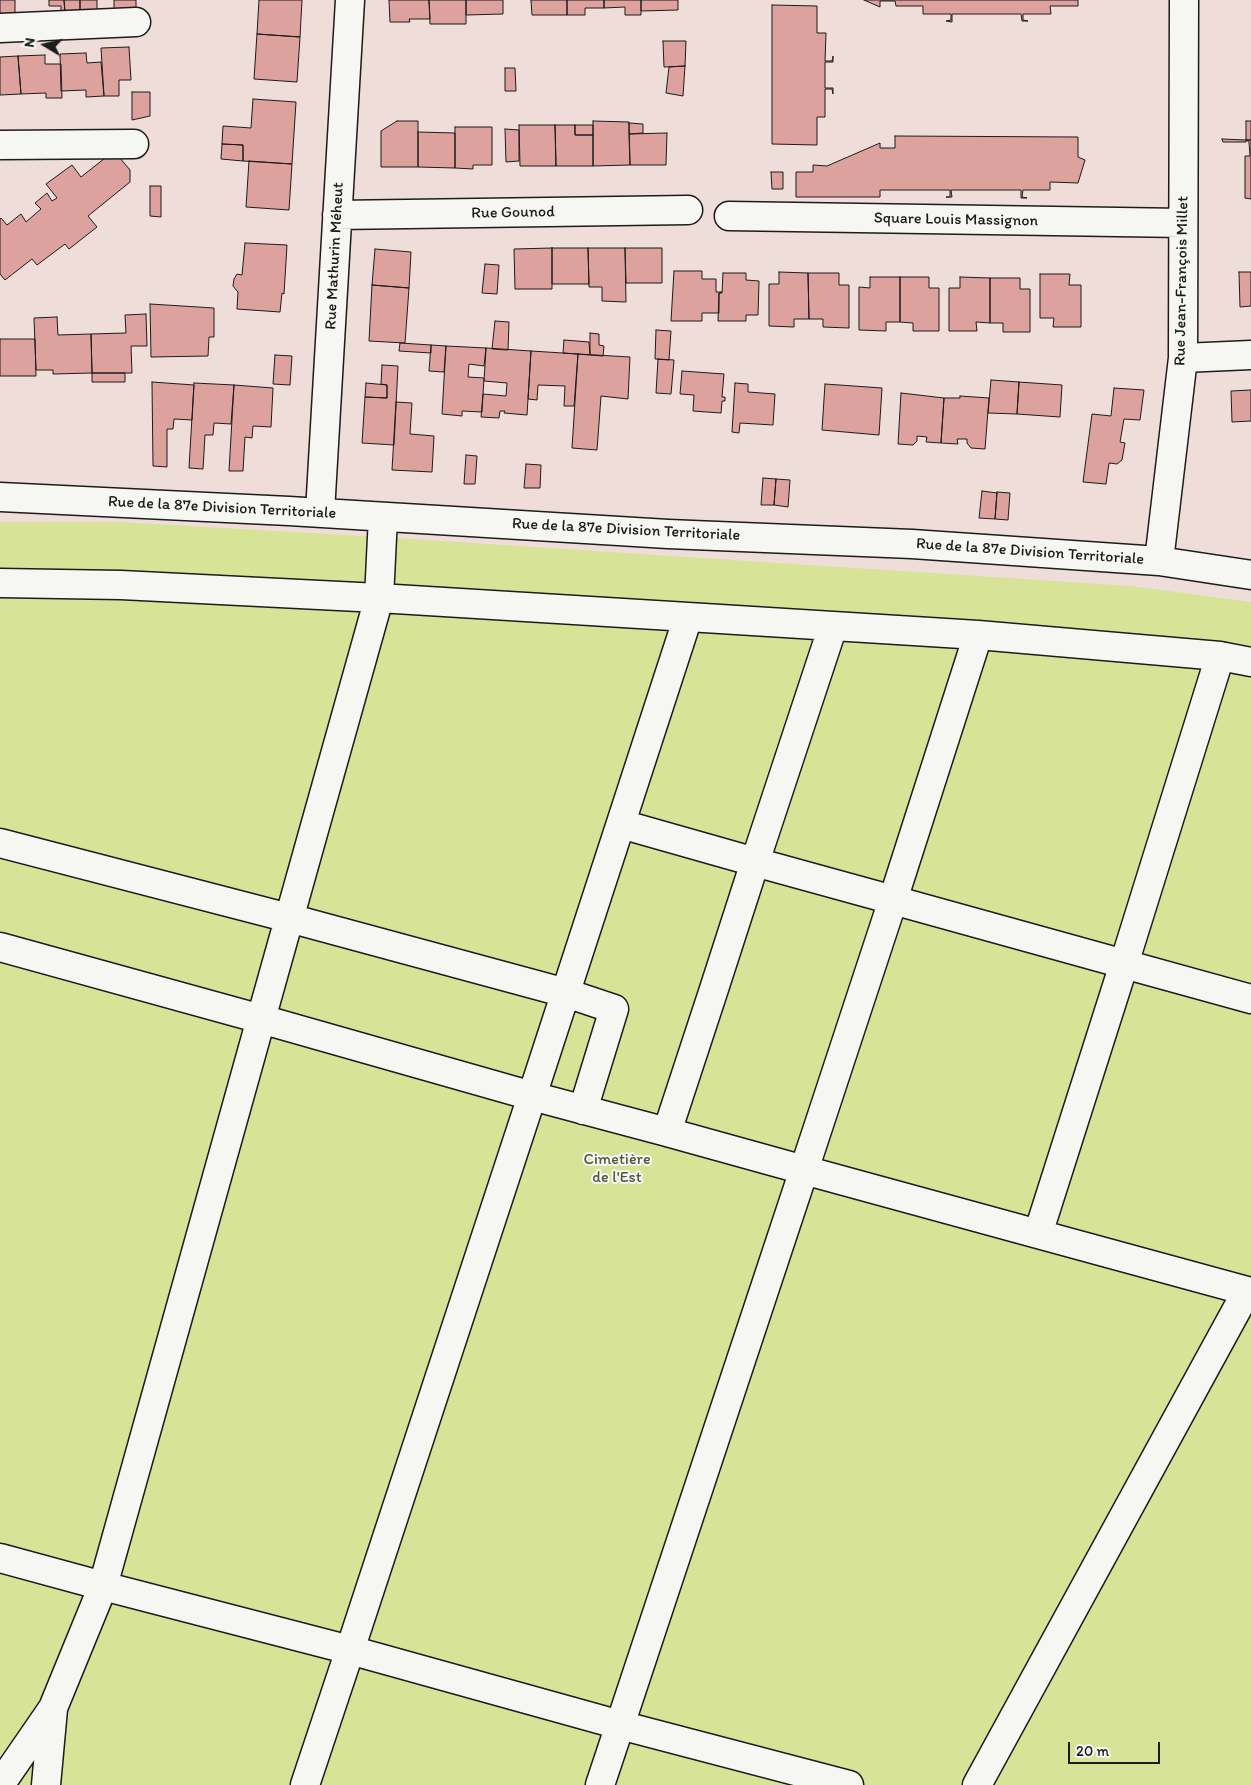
<!DOCTYPE html>
<meta charset="utf-8">
<style>
body{margin:0}
#map{position:relative;width:1251px;height:1785px;overflow:hidden;background:#eeddd9;font-family:Itim,sans-serif}
canvas{display:block}
.north{position:absolute;left:20px;top:20px;width:50px;height:50px;-webkit-text-stroke:4px #f6f6f2;paint-order:stroke;rotate:279deg;font-size:14px;font-weight:700;line-height:20px;text-align:center;color:#1c1c1c}
.north::after{content:'';display:block;margin:auto;width:18px;height:22px;background:#1c1c1c;clip-path:polygon(50% 0,100% 100%,50% 72%,0 100%)}
.scale{position:absolute;left:1068px;top:1742px;width:92px;height:22px;box-sizing:border-box;border:2px solid #1c1c1c;border-top:0;padding-left:6px;font-size:15px;line-height:18px;white-space:nowrap;color:#1c1c1c;-webkit-text-stroke:4px #f6f6f2;paint-order:stroke}
</style>
<div id="map">
<canvas width="1251" height="1785"></canvas>
<div class="north">N</div>
<div class="scale">20 m</div>
</div>
<script>
const ctx = document.querySelector('canvas').getContext('2d');
ctx.lineJoin = 'round';
function fill(path, color) { ctx.fillStyle = color; ctx.fill(path, 'evenodd'); }
const shape = rows => new Path2D(rows.map(r => 'M' + r).join(''));
function strokePath(path, color, width, dash) { ctx.strokeStyle = color; ctx.lineWidth = width; ctx.lineCap = dash ? 'butt' : 'round'; ctx.setLineDash(dash || []); ctx.stroke(path); }
function drawText(font, color, halo, rows, align = 'center') {
  ctx.font = font + ' Itim,sans-serif'; ctx.lineWidth = 4; ctx.setLineDash([]); ctx.textBaseline = 'middle'; ctx.strokeStyle = halo; ctx.fillStyle = color; for (const [text, x, y, turn = 0] of rows) {
    ctx.save(); ctx.translate(x, y); ctx.rotate((+turn || 0) * Math.PI / 180); ctx.textAlign = isNaN(turn) ? turn : align; if (halo) ctx.strokeText(text, 0, 0); ctx.fillText(text, 0, 0); ctx.restore();
  }
}
const green = shape([
 [0,522,119,522,381,537,1131,586,1251,602,1251,1785,0,1785]
]);
const building = shape([
 [0,0,15,0,15,15,0,16,0,0],
 [49,0,64,0,65,13,61,13,61,6,49,6,49,0],
 [64,0,80,0,80,12,65,13,64,0],
 [80,0,97,0,97,11,80,12,80,0],
 [114,0,136,0,136,9,114,11,114,0],
 [259,0,302,0,300,37,257,34,259,0],
 [389,0,429,0,430,19,409,19,410,22,390,22,389,0],
 [429,0,466,0,466,24,430,24,429,0],
 [466,0,503,0,503,14,466,15,466,0],
 [531,0,567,0,567,15,532,15,531,0],
 [567,0,604,0,604,8,585,8,585,15,567,15,567,0],
 [604,0,641,0,641,15,625,15,625,7,604,8,604,0],
 [641,0,678,0,678,10,641,11,641,0],
 [864,0,1078,0,1078,6,1050,6,1051,14,1023,14,1023,20,1028,21,1022,21,1021,14,952,14,952,22,946,21,951,20,951,14,923,14,923,6,896,6,895,1,880,1,880,7,864,0],
 [772,5,817,6,817,33,826,33,825,61,832,61,833,56,833,62,825,62,825,88,833,88,833,94,832,89,825,89,825,117,817,117,817,145,772,144,772,5],
 [257,34,300,37,297,82,254,79,257,34],
 [663,41,686,41,685,66,664,67,663,41],
 [129,47,131,80,119,80,119,96,104,96,101,48,129,47],
 [86,53,87,63,101,62,104,96,86,97,86,90,61,91,60,54,86,53],
 [45,55,45,64,61,64,62,98,46,98,46,93,21,94,18,56,45,55],
 [18,56,21,94,0,95,0,57,18,56],
 [685,66,683,96,666,93,669,67,685,66],
 [505,68,515,68,516,91,505,91,505,68],
 [132,92,150,92,150,116,132,120,132,92],
 [253,99,296,102,292,164,243,161,243,145,222,144,223,126,251,128,253,99],
 [397,121,418,121,418,167,381,167,381,131,397,121],
 [593,121,629,122,630,165,593,166,593,121],
 [1246,121,1251,121,1251,140,1246,140,1246,121],
 [629,123,643,124,643,133,629,134,629,123],
 [519,125,555,125,556,166,520,166,519,125],
 [555,125,575,125,575,135,593,135,593,166,556,166,555,125],
 [575,125,593,125,593,135,575,135,575,125],
 [455,127,492,127,492,165,473,165,473,169,455,168,455,127],
 [505,129,519,130,519,161,506,162,505,129],
 [418,132,455,133,455,168,418,167,418,132],
 [667,133,666,165,630,165,629,134,667,133],
 [895,136,1078,137,1078,157,1085,160,1078,183,1050,182,1050,190,1023,190,1022,197,1027,198,1021,198,1021,190,951,190,952,197,946,197,950,197,950,190,880,190,880,197,796,197,796,172,813,172,813,165,827,166,880,143,880,148,895,148,895,136],
 [1222,139,1246,140,1246,142,1223,142,1222,139],
 [1246,140,1251,140,1251,199,1245,198,1245,156,1250,156,1249,142,1246,140],
 [222,144,243,145,243,161,221,159,222,144],
 [114,151,130,170,130,182,88,216,97,227,69,249,65,244,37,265,32,259,5,280,0,274,0,219,1,218,7,225,21,214,26,222,41,209,35,203,47,193,52,201,57,198,46,184,72,165,81,177,114,151],
 [249,161,292,164,289,210,246,207,249,161],
 [771,172,783,172,783,189,772,189,771,172],
 [150,186,161,186,161,217,150,216,150,186],
 [245,243,287,245,284,294,282,293,280,312,237,309,238,292,233,286,234,279,237,274,242,275,245,243],
 [552,248,588,248,589,284,552,284,552,248],
 [552,248,552,289,515,289,514,249,552,248],
 [588,248,625,248,626,302,602,301,602,287,589,287,588,248],
 [625,248,662,248,662,283,626,283,625,248],
 [375,249,411,252,409,288,372,285,375,249],
 [485,264,499,265,497,294,482,293,485,264],
 [674,271,702,271,702,279,716,279,716,292,722,292,719,293,719,313,702,313,702,321,671,321,674,271],
 [779,272,808,273,809,319,794,319,794,327,769,326,769,284,779,284,779,272],
 [1239,272,1251,272,1251,306,1240,307,1239,272],
 [723,273,746,273,746,280,759,281,758,315,746,315,746,321,718,321,719,293,722,293,723,273],
 [808,273,839,273,839,285,849,285,849,328,823,327,823,319,809,319,808,273],
 [1040,274,1070,274,1069,285,1081,285,1081,327,1053,327,1054,318,1040,318,1040,274],
 [870,277,900,277,900,322,886,322,886,331,859,330,859,287,870,288,870,277],
 [900,277,929,277,929,288,939,288,939,331,913,331,913,323,900,322,900,277],
 [960,277,990,278,990,323,976,322,977,331,949,331,949,288,960,288,960,277],
 [990,278,1020,278,1020,289,1030,289,1030,332,1003,332,1003,323,990,323,990,278],
 [372,285,409,288,405,343,369,341,372,285],
 [150,304,214,308,214,337,209,337,208,356,151,357,150,304],
 [146,314,147,346,131,346,132,373,92,373,91,334,126,333,125,315,146,314],
 [57,317,58,335,91,334,92,373,53,374,53,370,36,370,34,318,57,317],
 [495,321,509,322,508,350,492,349,495,321],
 [656,330,671,331,669,360,655,359,656,330],
 [590,333,599,334,599,345,604,346,603,356,590,355,590,333],
 [0,339,35,339,36,376,0,376,0,339],
 [564,340,589,342,590,355,563,353,564,340],
 [400,343,431,345,431,353,399,351,400,343],
 [431,345,446,346,444,372,429,371,431,345],
 [446,346,486,348,484,366,469,364,468,377,484,378,482,412,462,411,462,416,442,414,446,346],
 [486,348,531,351,527,415,504,413,505,411,500,411,499,418,481,417,483,394,506,396,507,383,484,381,486,348],
 [531,351,578,354,574,406,564,406,565,386,538,385,537,400,528,399,531,351],
 [578,354,630,357,628,399,601,396,597,450,572,448,578,354],
 [275,355,292,356,290,385,273,384,275,355],
 [658,359,674,360,671,394,656,393,658,359],
 [382,365,398,366,394,445,362,443,365,397,387,398,387,385,381,384,382,365],
 [682,371,724,374,722,397,725,397,725,401,722,401,721,413,693,411,694,395,680,394,682,371],
 [92,373,125,373,125,382,92,382,92,373],
 [991,380,1019,382,1017,414,988,413,991,380],
 [152,382,194,385,192,420,174,419,173,429,167,429,167,467,153,466,152,382],
 [1019,382,1062,385,1060,417,1017,414,1019,382],
 [194,383,234,385,231,424,214,423,213,435,205,435,203,469,189,468,194,383],
 [366,383,387,385,387,398,365,397,366,383],
 [735,383,748,384,748,392,775,394,773,425,740,423,739,433,732,432,735,383],
 [825,384,882,388,879,435,822,430,825,384],
 [234,385,273,388,271,427,253,426,252,438,245,437,243,471,229,471,234,385],
 [1114,388,1144,390,1140,420,1124,419,1120,442,1125,443,1122,460,1117,464,1109,463,1106,484,1083,482,1092,414,1111,416,1114,388],
 [1251,390,1251,421,1232,422,1231,391,1251,390],
 [901,393,944,398,941,443,926,442,927,437,917,436,917,441,913,445,898,444,901,393],
 [960,396,989,398,985,449,971,448,967,443,967,439,957,439,958,444,941,443,944,398,960,398,960,396],
 [396,402,412,403,410,434,434,436,432,472,392,470,396,402],
 [466,455,477,456,475,484,464,484,466,455],
 [526,464,541,465,540,488,524,488,526,464],
 [763,478,776,479,774,505,761,505,763,478],
 [776,479,790,480,788,507,774,505,776,479],
 [982,491,997,493,995,519,979,518,982,491],
 [997,492,1010,493,1008,520,995,519,997,492]
]);
const minor = shape([
 [0,28,136,22],
 [0,145,134,144],
 [337,215,688,210],
 [729,216,1183,223],
 [1183,358,1251,355],
 [0,497,289,511,668,534,912,544,1159,561,1251,575],
 [320,512,350,0],
 [1159,561,1183,358,1184,0],
 [0,583,121,585,379,598,383,517],
 [379,598,688,617,532,1096,261,1019,379,598],
 [833,626,978,635,893,900,1124,964,1038,1234,804,1170,620,1725,849,1785],
 [978,635,1220,656,1124,964,1251,999],
 [1220,656,1251,662],
 [0,843,289,918,566,993,614,1009,583,1110],
 [0,947,261,1019,103,1586,350,1650,532,1096,667,1132,714,989,755,862,621,824],
 [667,1132,804,1170,893,900,755,862,833,626,688,617],
 [0,1558,103,1586,53,1708,0,1785],
 [46,1785,53,1709],
 [305,1785,350,1650,620,1725,600,1785],
 [977,1785,1247,1291,1038,1234]
]);
const streetNames = [
 ["Rue Gounod",513,213,-1],
 ["Square Louis Massignon",956,220,1],
 ["Rue Mathurin Méheut",335,256,-87],
 ["Rue Jean-François Millet",1182,281,-89],
 ["Rue de la 87e Division Territoriale",222,508,3],
 ["Rue de la 87e Division Territoriale",626,530,3],
 ["Rue de la 87e Division Territoriale",1030,552,4]
];
const parkNames = [
 ["Cimetière",617,1160],
 ["de l'Est",617,1178]
];
fill(green, '#d7e497');
fill(building, '#dda29e');
strokePath(building, '#1c1c1c', 1);
strokePath(minor, '#1c1c1c', 31);
strokePath(minor, '#f6f6f2', 28);
drawText('16px', '#1c1c1c', '#f6f6f2', streetNames);
drawText('16px', '#545841', '#f6f6f2', parkNames);
</script>
